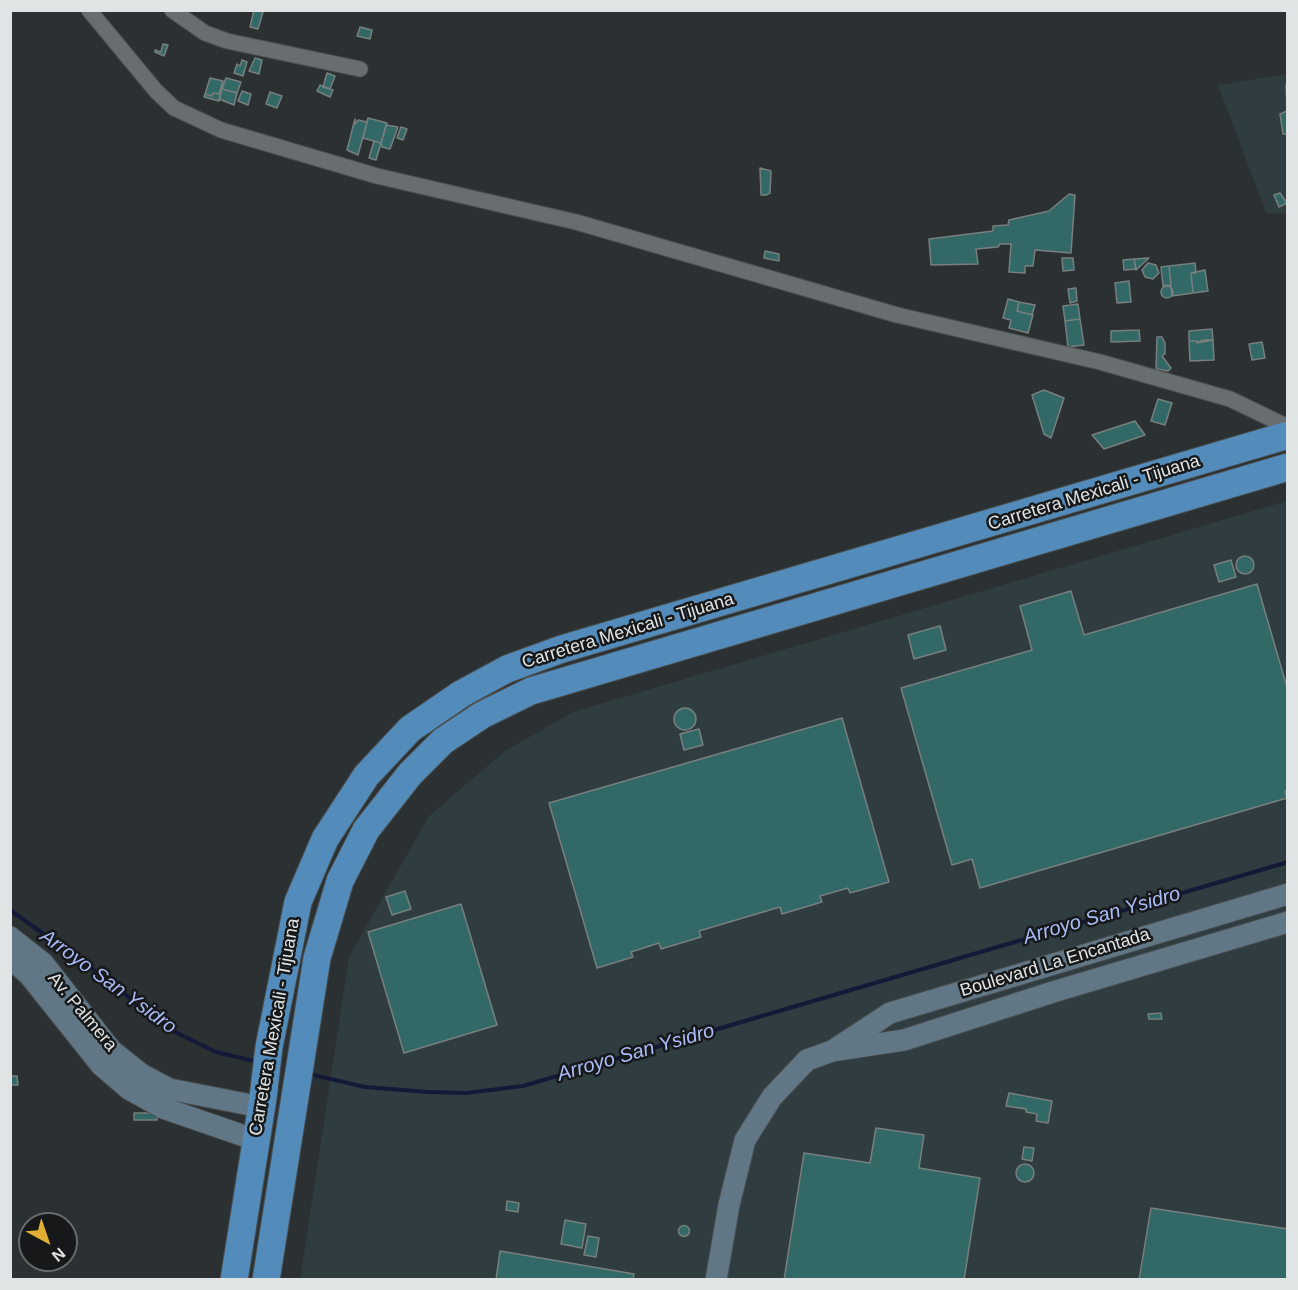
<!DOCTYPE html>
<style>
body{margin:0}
#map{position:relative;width:1298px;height:1290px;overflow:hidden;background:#2b3132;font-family:Arial,sans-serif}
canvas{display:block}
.frame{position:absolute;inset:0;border:12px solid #e0e4e5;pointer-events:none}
.north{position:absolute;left:18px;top:1212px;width:60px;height:60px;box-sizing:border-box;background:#161819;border:2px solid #676a6b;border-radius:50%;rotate:140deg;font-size:16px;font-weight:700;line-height:24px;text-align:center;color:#e0e4e5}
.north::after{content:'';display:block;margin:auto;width:21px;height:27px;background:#e1af34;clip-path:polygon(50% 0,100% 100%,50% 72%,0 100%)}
</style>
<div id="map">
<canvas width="1298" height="1290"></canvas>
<div class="frame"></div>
<div class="north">N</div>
</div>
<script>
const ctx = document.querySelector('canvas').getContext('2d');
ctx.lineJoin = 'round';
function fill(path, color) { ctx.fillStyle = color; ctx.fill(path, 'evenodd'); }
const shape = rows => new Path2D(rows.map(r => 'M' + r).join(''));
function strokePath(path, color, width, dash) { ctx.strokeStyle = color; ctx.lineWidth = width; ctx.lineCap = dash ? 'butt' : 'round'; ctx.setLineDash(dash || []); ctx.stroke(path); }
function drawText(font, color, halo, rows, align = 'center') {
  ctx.font = font + ' Arial,sans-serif'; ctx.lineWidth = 5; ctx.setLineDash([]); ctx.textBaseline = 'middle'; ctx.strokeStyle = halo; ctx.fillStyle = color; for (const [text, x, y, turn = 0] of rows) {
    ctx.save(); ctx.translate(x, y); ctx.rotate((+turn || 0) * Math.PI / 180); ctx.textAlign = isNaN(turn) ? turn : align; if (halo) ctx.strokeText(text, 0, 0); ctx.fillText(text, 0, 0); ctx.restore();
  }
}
const built = shape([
 [1287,74,1287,214,1266,213,1218,85],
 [1287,501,1287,1279,300,1280,349,957,429,816,505,751,573,712]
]);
const stream = shape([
 [10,910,82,961,171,1030,216,1052,258,1062],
 [309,1074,365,1087,428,1092,466,1093,523,1086,1288,862]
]);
const building = shape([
 [254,10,263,12,258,29,250,27,254,10],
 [360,27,372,30,370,39,357,36,360,27],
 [163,44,168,45,164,56,155,52,155,50,161,52,163,44],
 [255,58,262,60,259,74,249,71,255,58],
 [242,60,247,62,243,76,234,73,237,64,240,66,242,60],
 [327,73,335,76,330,89,323,87,327,73],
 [210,78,223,81,219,94,213,93,212,96,205,94,210,78],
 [226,78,241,82,237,93,222,89,226,78],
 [320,85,333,90,330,97,317,91,320,85],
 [1286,85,1288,85,1288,134,1283,134,1280,114,1287,111,1286,85],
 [222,89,237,93,234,105,219,99,222,89],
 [242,91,251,94,248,105,238,101,242,91],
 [270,92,282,96,277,108,266,104,270,92],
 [213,93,221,94,219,101,204,97,205,94,212,96,213,93],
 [368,118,387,123,381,143,363,138,368,118],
 [355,119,355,124,358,120,367,122,358,155,347,150,355,119],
 [386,125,398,127,390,149,382,147,381,143,386,125],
 [401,127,407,129,403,140,397,138,401,127],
 [374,141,381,143,376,160,369,158,374,141],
 [760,168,771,171,770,193,766,195,761,195,760,168],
 [1280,193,1287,203,1279,207,1274,195,1280,193],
 [1069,194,1075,195,1071,253,1035,250,1033,266,1025,266,1025,273,1009,272,1011,244,1000,244,998,247,976,249,978,264,931,265,929,239,993,231,993,226,1008,225,1009,220,1049,211,1069,194],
 [765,251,779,254,779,261,764,258,765,251],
 [1062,258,1073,258,1074,270,1063,271,1062,258],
 [1149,258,1136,270,1134,259,1149,258],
 [1134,259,1136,269,1124,270,1123,260,1134,259],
 [1148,263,1156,265,1159,273,1153,279,1145,277,1142,270,1148,263],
 [1195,263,1196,273,1191,273,1193,293,1172,296,1169,266,1195,263],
 [1169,266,1171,285,1163,286,1161,267,1169,266],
 [1205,270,1208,291,1193,293,1191,273,1205,270],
 [1129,281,1131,302,1117,303,1115,283,1129,281],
 '1161 292a6 6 0 1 1 12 0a6 6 0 1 1-12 0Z',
 [1076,288,1077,301,1070,303,1068,289,1076,288],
 [1008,299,1019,302,1017,311,1033,315,1028,333,1009,328,1011,320,1003,318,1008,299],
 [1019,302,1035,305,1032,315,1017,311,1019,302],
 [1078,304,1080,319,1065,321,1063,306,1078,304],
 [1080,319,1084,345,1068,347,1065,321,1080,319],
 [1212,329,1213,340,1197,343,1197,341,1189,341,1189,331,1212,329],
 [1139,330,1140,341,1111,342,1111,331,1139,330],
 [1157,337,1162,337,1165,343,1165,354,1162,356,1171,368,1168,371,1156,369,1157,337],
 [1203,340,1213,340,1214,360,1190,361,1189,341,1197,341,1197,343,1203,340],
 [1262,342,1265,358,1252,360,1249,344,1262,342],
 [1044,390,1064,398,1051,438,1044,434,1032,395,1044,390],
 [1158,399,1172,403,1165,425,1151,421,1158,399],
 [1135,421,1145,435,1104,449,1092,435,1135,421],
 '1236 565a9 9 0 1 1 18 0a9 9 0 1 1-18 0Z',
 [1231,560,1236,577,1219,582,1214,565,1231,560],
 [1257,584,1288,691,1288,790,1285,791,1287,798,980,888,972,859,952,865,901,688,1032,650,1020,606,1071,591,1084,635,1257,584],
 [940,626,946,650,914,659,908,635,940,626],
 '674 719a11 11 0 1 1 22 0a11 11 0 1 1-22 0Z',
 [842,718,889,882,850,893,848,888,820,896,822,902,782,914,780,907,699,931,701,937,661,949,659,943,631,952,633,957,597,968,549,803,842,718],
 [699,729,703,745,684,750,680,734,699,729],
 [405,891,411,909,392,915,386,897,405,891],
 [461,904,497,1025,404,1053,368,932,461,904],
 [1161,1013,1162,1019,1149,1019,1148,1014,1161,1013],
 [10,1076,17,1076,18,1085,10,1085,10,1076],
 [1009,1093,1052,1101,1048,1123,1036,1121,1037,1114,1026,1112,1026,1109,1006,1106,1009,1093],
 [134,1113,157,1113,157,1120,134,1120,134,1113],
 [876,1128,924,1135,919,1168,980,1178,964,1280,784,1280,804,1153,870,1163,876,1128],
 [1024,1147,1034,1148,1032,1161,1022,1159,1024,1147],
 '1016 1173a9 9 0 1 1 18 0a9 9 0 1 1-18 0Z',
 [507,1201,519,1203,518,1212,506,1210,507,1201],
 [1151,1208,1288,1229,1288,1280,1139,1280,1151,1208],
 [565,1220,586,1224,582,1248,561,1244,565,1220],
 '678.5 1231a5.5 5.5 0 1 1 11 0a5.5 5.5 0 1 1-11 0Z',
 [588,1236,599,1238,596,1257,584,1255,588,1236],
 [500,1251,634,1274,633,1280,496,1280,500,1251]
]);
const street = shape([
 [89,10,156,91,174,108,221,130,377,176,576,222,897,315,1100,362,1230,399,1288,427],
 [172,10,205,33,227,41,360,69]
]);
const secondary = shape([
 [10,937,43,963,111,1050,141,1074,169,1089,261,1107],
 [10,958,30,976,101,1065,129,1089,163,1108,256,1140],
 [835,1049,890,1013,1288,894],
 [716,1280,729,1205,745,1140,772,1097,807,1060,832,1051,904,1040,1053,992,1288,922]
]);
const highway = shape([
 [234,1280,263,1098,269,1047,298,902,325,839,366,776,410,729,461,694,507,669,562,649,1288,435],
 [266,1280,317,958,340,881,366,830,410,774,443,741,482,715,531,691,1288,467]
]);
const streetNames = [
 ["Carretera Mexicali - Tijuana",1094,493,-17],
 ["Carretera Mexicali - Tijuana",628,631,-17],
 ["Boulevard La Encantada",1055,963,-17],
 ["Av. Palmera",82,1012,50],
 ["Carretera Mexicali - Tijuana",275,1027,-80]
];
const waterNames = [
 ["Arroyo San Ysidro",1102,916,-16],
 ["Arroyo San Ysidro",108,982,36],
 ["Arroyo San Ysidro",636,1053,-16]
];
fill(built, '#2f3c40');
strokePath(stream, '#131937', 4);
fill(building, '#326966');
strokePath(building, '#787f7e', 1.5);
strokePath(street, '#494e4f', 17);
strokePath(secondary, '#494e4f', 23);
strokePath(highway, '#494e4f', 29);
strokePath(street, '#686e70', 15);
strokePath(secondary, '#627786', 21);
strokePath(highway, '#538cbb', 27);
drawText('18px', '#e0e4e5', '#161819', streetNames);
drawText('italic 20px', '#aabcf8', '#161819', waterNames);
</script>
